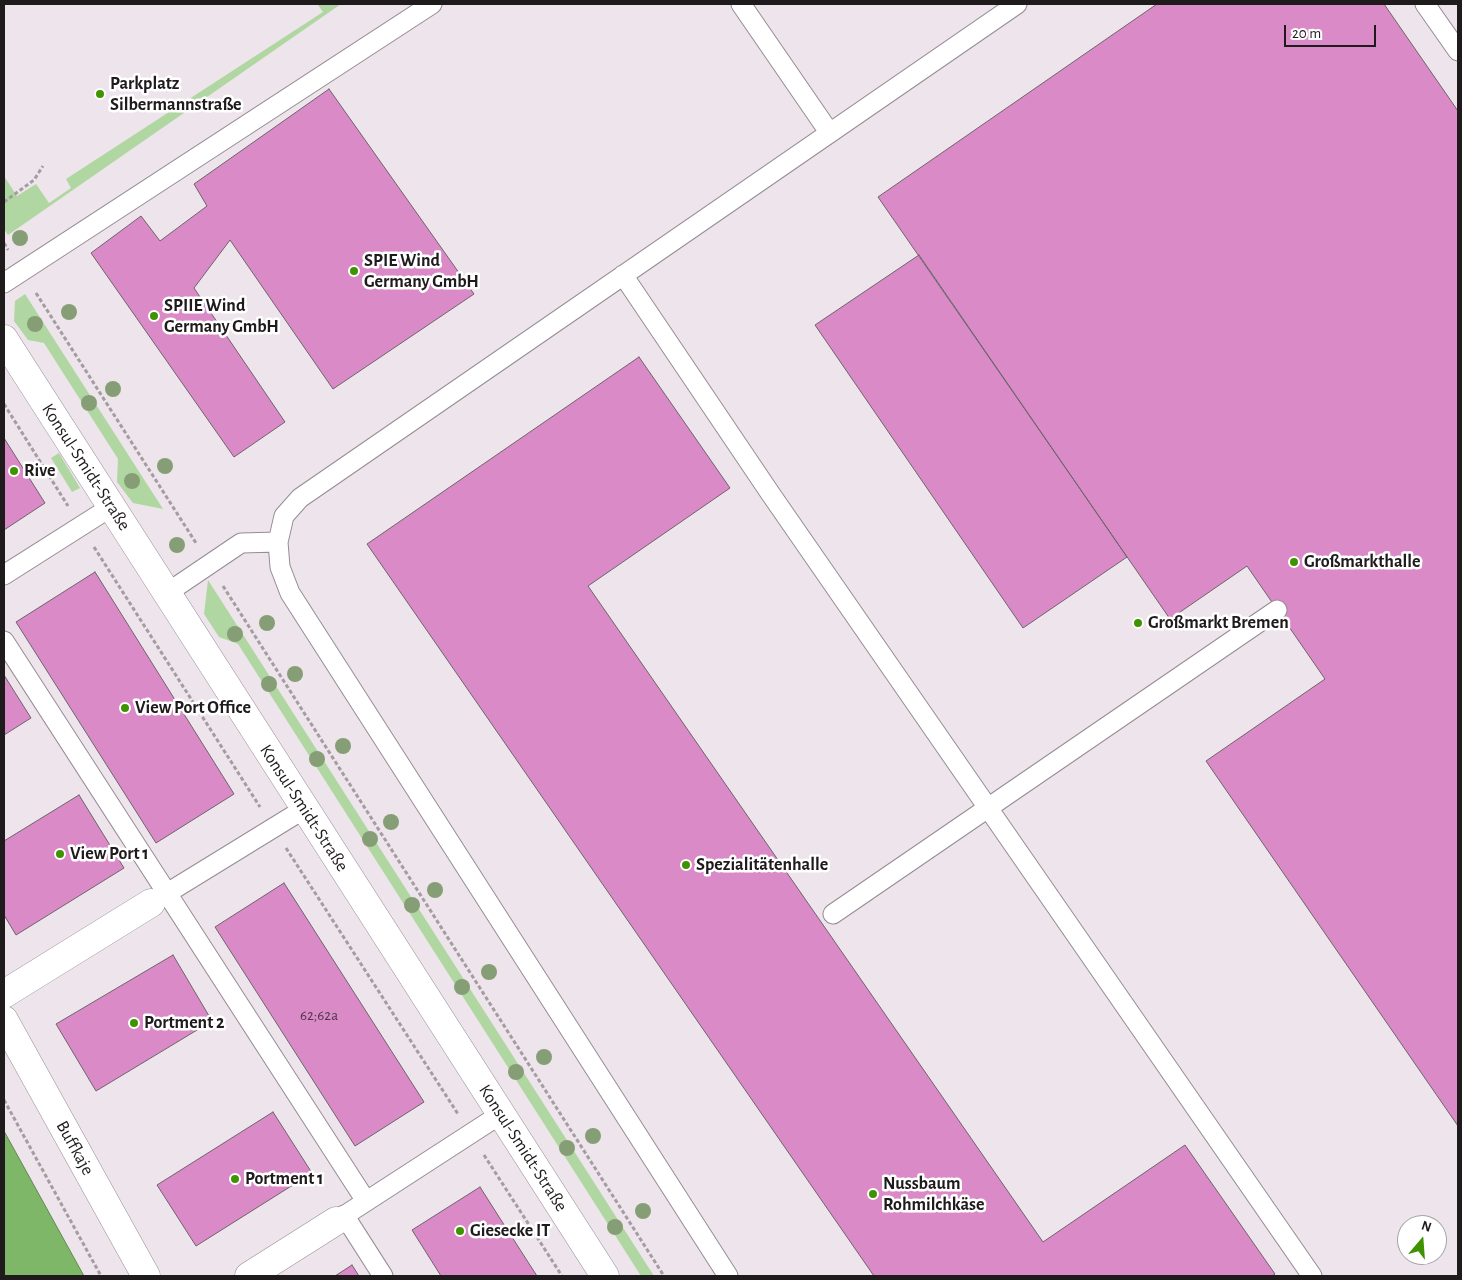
<!DOCTYPE html>
<meta charset="utf-8">
<style>
body{margin:0}
#map{position:relative;width:1462px;height:1280px;overflow:hidden;background:#eee4eb;font-family:"Alegreya Sans",sans-serif}
canvas{display:block}
.frame{position:absolute;inset:0;border:5px solid #1f1b1d;pointer-events:none}
.north{position:absolute;left:1397px;top:1215px;width:50px;height:50px;box-sizing:border-box;background:#fff;border:1px solid #a5a4a5;border-radius:50%;rotate:18deg;font-size:14px;font-weight:700;line-height:20px;text-align:center;color:#1f1b1d}
.north::after{content:'';display:block;margin:auto;width:18px;height:22px;background:#3f9300;clip-path:polygon(50% 0,100% 100%,50% 72%,0 100%)}
.scale{position:absolute;left:1284px;top:25px;width:92px;height:22px;box-sizing:border-box;border:2px solid #1f1b1d;border-top:0;padding-left:6px;font-size:15px;line-height:18px;white-space:nowrap;color:#1f1b1d;-webkit-text-stroke:4px #fff;paint-order:stroke}
</style>
<div id="map">
<canvas width="1462" height="1280"></canvas>
<div class="frame"></div>
<div class="north">N</div>
<div class="scale">20 m</div>
</div>
<script>
const ctx = document.querySelector('canvas').getContext('2d');
ctx.lineJoin = 'round';
function fill(path, color) { ctx.fillStyle = color; ctx.fill(path, 'evenodd'); }
const shape = rows => new Path2D(rows.map(r => 'M' + r).join(''));
function strokePath(path, color, width, dash) { ctx.strokeStyle = color; ctx.lineWidth = width; ctx.lineCap = dash ? 'butt' : 'round'; ctx.setLineDash(dash || []); ctx.stroke(path); }
function drawText(font, color, halo, rows, align = 'center') {
  ctx.font = font + ' "Alegreya Sans",sans-serif'; ctx.lineWidth = 5; ctx.setLineDash([]); ctx.textBaseline = 'middle'; ctx.strokeStyle = halo; ctx.fillStyle = color; for (const [text, x, y, turn = 0] of rows) {
    ctx.save(); ctx.translate(x, y); ctx.rotate((+turn || 0) * Math.PI / 180); ctx.textAlign = isNaN(turn) ? turn : align; if (halo) ctx.strokeText(text, 0, 0); ctx.fillText(text, 0, 0); ctx.restore();
  }
}
const green = shape([
 [319,4,341,4,8,235,4,229,4,176,17,196,36,184,49,203,71,188,66,179,323,12,318,5],
 [25,294,163,509,133,503,117,482,118,459,44,343,28,340,14,321,15,301],
 [59,453,80,488,72,492,51,458],
 [208,580,654,1276,641,1276,238,644,219,637,204,614]
]);
const water = shape([
 [4,1131,84,1276,4,1276,4,1131]
]);
const building = shape([
 [1157,4,1384,4,1458,111,1458,1126,1206,761,1325,679,1247,566,1170,619,878,197,1157,4],
 [329,89,474,294,333,389,230,240,194,288,285,422,234,457,91,253,141,216,160,241,207,206,194,184,329,89],
 [919,255,1127,557,1023,628,815,325,919,255],
 [639,357,730,488,588,586,1043,1242,1185,1145,1275,1274,1272,1276,874,1276,367,544,639,357],
 [4,438,45,503,4,530,4,438],
 [95,572,234,794,156,843,16,622,95,572],
 [4,675,31,718,4,735,4,675],
 [79,795,124,868,16,935,4,915,4,841,79,795],
 [284,883,424,1102,355,1146,215,927,284,883],
 [173,955,212,1021,96,1091,56,1024,173,955],
 [273,1112,312,1173,196,1246,157,1185,273,1112],
 [480,1187,501,1220,537,1276,441,1276,412,1230,480,1187],
 [352,1265,359,1276,335,1276,352,1265]
]);
const path = shape([
 [4,202,34,180,43,166],
 [4,243,8,250],
 [36,293,196,543],
 [4,404,68,506],
 [94,547,260,807],
 [223,586,664,1276],
 [286,848,458,1114],
 [4,1100,101,1276],
 [484,1155,562,1276]
]);
const service = shape([
 [741,4,829,132],
 [1425,4,1458,51],
 [623,275,770,493,1312,1276],
 [4,283,432,4],
 [4,575,111,507],
 [167,593,241,543,278,542],
 [4,641,366,1201],
 [156,900,304,809],
 [833,914,1277,610],
 [344,1215,383,1276],
 [336,1221,501,1114],
 [728,1276,290,593,280,567,278,542,284,516,300,498,1017,4]
]);
const pedestrian = shape([
 [4,994,151,903],
 [4,1020,146,1276],
 [249,1276,336,1221]
]);
const tertiary = shape([
 [4,339,605,1276]
]);
const trees = [
 [20,238],
 [69,312],
 [35,324],
 [113,389],
 [89,403],
 [165,466],
 [132,481],
 [177,545],
 [267,623],
 [235,634],
 [295,674],
 [269,684],
 [343,746],
 [317,759],
 [391,822],
 [370,839],
 [435,890],
 [412,905],
 [489,972],
 [462,987],
 [544,1057],
 [516,1072],
 [593,1136],
 [567,1148],
 [643,1211],
 [615,1227]
];
const markers = [
 [100,94,5,"#3f9300"],
 [354,271,5,"#3f9300"],
 [154,316,5,"#3f9300"],
 [14,471,5,"#3f9300"],
 [1294,562,5,"#3f9300"],
 [1138,623,5,"#3f9300"],
 [125,708,5,"#3f9300"],
 [60,854,5,"#3f9300"],
 [686,865,5,"#3f9300"],
 [134,1023,5,"#3f9300"],
 [235,1179,5,"#3f9300"],
 [873,1194,5,"#3f9300"],
 [460,1231,5,"#3f9300"]
];
const numberNames = [
 ["62;62a",319,1015]
];
const poiNames = [
 ["Parkplatz",110,84],
 ["Silbermannstraße",110,105],
 ["SPIE Wind",364,261],
 ["Germany GmbH",364,282],
 ["SPIIE Wind",164,306],
 ["Germany GmbH",164,327],
 ["Rive",24,471],
 ["Großmarkthalle",1304,562],
 ["Großmarkt Bremen",1148,623],
 ["View Port Office",135,708],
 ["View Port 1",70,854],
 ["Spezialitätenhalle",696,865],
 ["Portment 2",144,1023],
 ["Portment 1",245,1179],
 ["Nussbaum",883,1184],
 ["Rohmilchkäse",883,1205],
 ["Giesecke IT",470,1231]
];
const streetNames = [
 ["Konsul-Smidt-Straße",86,467,57],
 ["Konsul-Smidt-Straße",304,808,57],
 ["Buffkaje",75,1148,61],
 ["Konsul-Smidt-Straße",523,1148,57]
];
fill(green, '#b0d7a2');
fill(water, '#7eb768');
strokePath(water, '#628852', 1);
fill(building, '#da8ac7');
strokePath(building, '#6d636a', 1);
strokePath(service, '#968c93', 21);
strokePath(pedestrian, '#968c93', 29);
strokePath(tertiary, '#968c93', 29);
strokePath(path, '#a49ca1', 3, [4, 2.5]);
strokePath(service, '#fff', 19);
strokePath(pedestrian, '#fff', 28);
strokePath(tertiary, '#fff', 28);
ctx.fillStyle = '#869e75';
for (const [x, y] of trees) { ctx.beginPath(); ctx.arc(x, y, 8, 0, 2 * Math.PI); ctx.fill(); }
for (const [x, y, r, color] of markers) { const dot = new Path2D(); dot.arc(x, y, r, 0, 2 * Math.PI); ctx.fillStyle = color; ctx.fill(dot); strokePath(dot, '#fff', 2); }
drawText('15px', '#4e3748', null, numberNames);
drawText('bold 18px', '#1f1b1d', '#fff', poiNames, 'left');
drawText('18px', '#1f1b1d', '#fff', streetNames);
</script>
